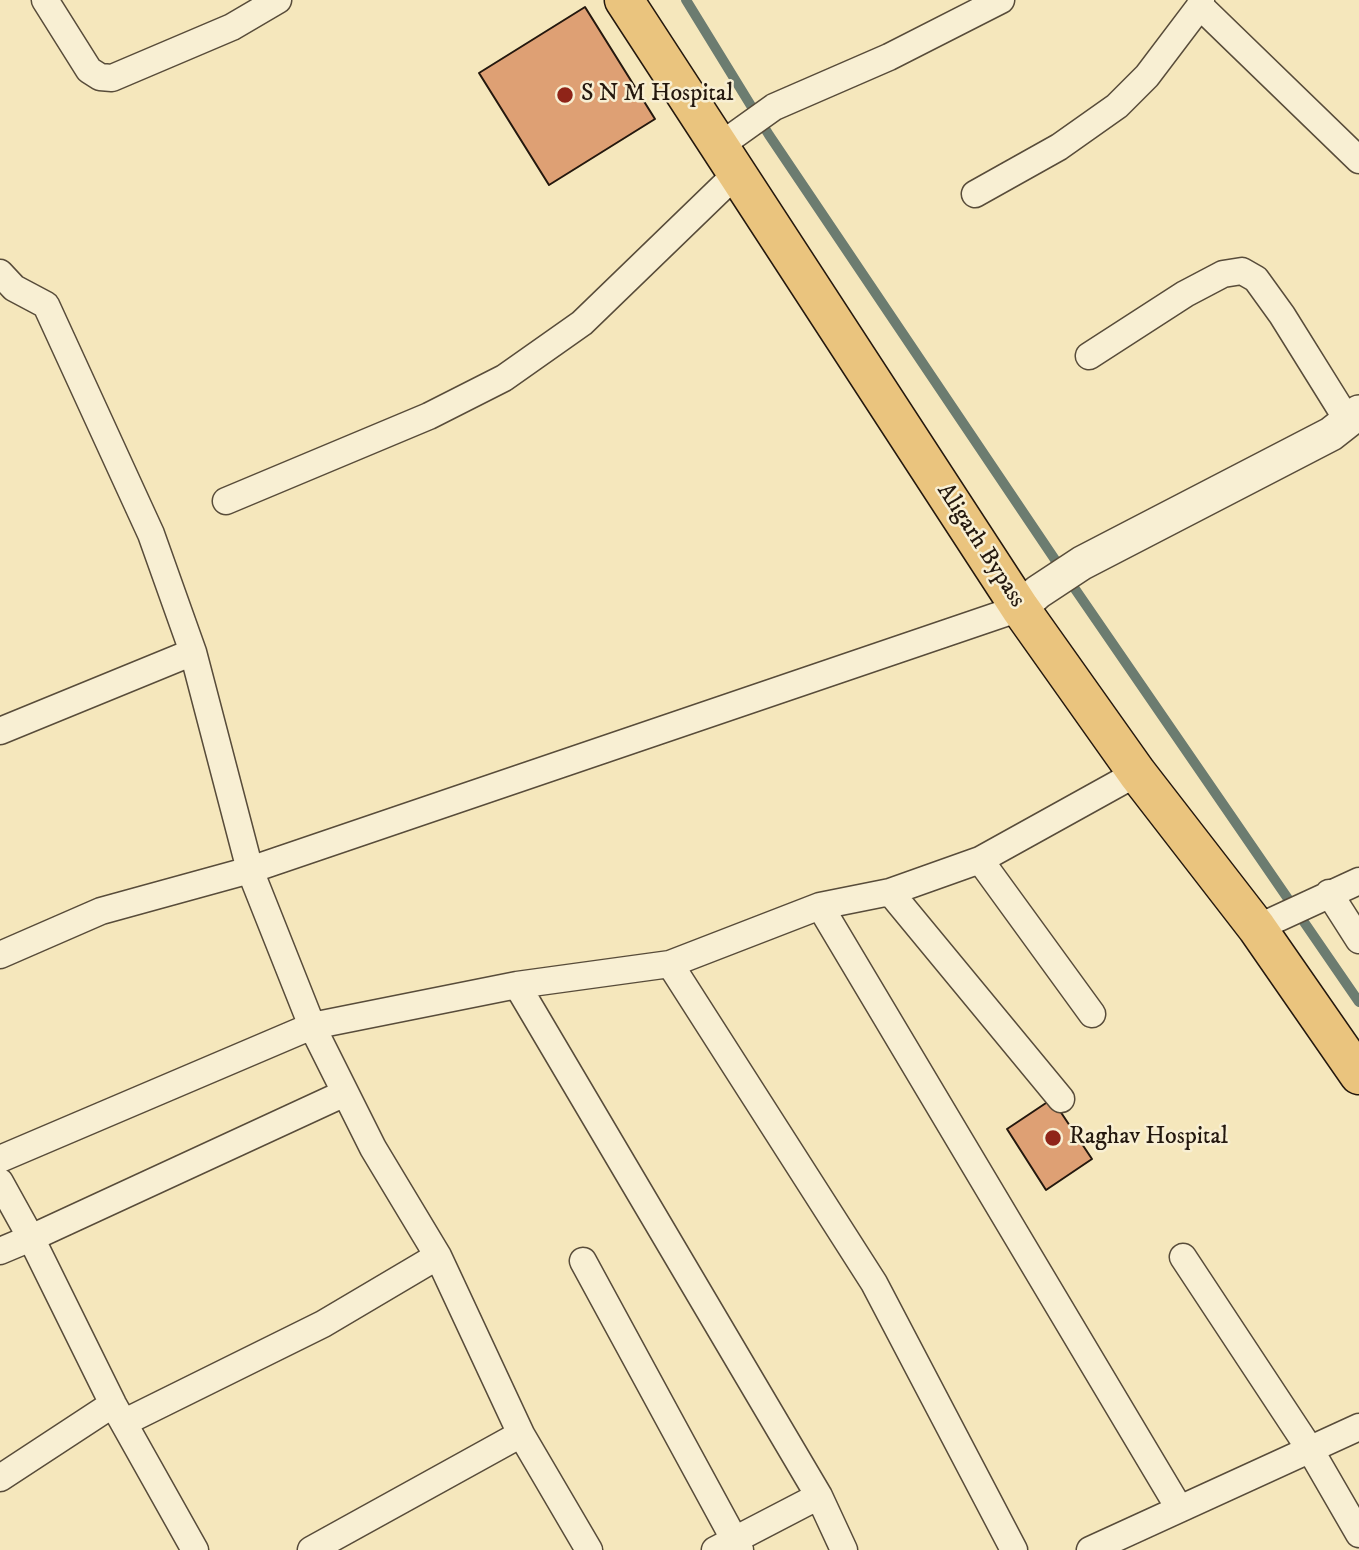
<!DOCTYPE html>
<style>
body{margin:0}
canvas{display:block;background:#f5e7bc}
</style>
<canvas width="1359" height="1550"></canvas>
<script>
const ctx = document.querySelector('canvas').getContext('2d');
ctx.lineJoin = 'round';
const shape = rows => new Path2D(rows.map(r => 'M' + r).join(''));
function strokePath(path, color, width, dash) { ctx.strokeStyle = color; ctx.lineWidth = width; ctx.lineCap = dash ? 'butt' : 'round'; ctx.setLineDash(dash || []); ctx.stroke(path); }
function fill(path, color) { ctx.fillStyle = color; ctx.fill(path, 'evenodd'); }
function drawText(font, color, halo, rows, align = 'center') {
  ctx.font = font + ' "IM FELL DW Pica",serif'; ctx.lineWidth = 5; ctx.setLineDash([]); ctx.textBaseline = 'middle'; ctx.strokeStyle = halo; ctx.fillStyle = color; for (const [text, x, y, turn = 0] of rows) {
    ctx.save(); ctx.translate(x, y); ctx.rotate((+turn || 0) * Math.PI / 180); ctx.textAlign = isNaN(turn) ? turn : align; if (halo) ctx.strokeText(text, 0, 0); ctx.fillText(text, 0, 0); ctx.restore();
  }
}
const stream = shape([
 [686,0,769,135,1064,573,1359,1002]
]);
const building = shape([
 [585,7,655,119,549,185,479,73,585,7],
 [1052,1099,1092,1159,1046,1190,1007,1129,1052,1099]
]);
const minor = shape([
 [45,0,89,70,100,77,112,78,232,27,278,0],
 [1201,0,1200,6,1359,160],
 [718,147,774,107,889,57,1001,0],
 [975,194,1059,147,1117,106,1147,76,1200,6],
 [0,273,14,288,46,305,151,534,193,652,250,870,312,1026,373,1148,438,1256,521,1434],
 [1089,356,1185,294,1223,274,1242,271,1256,279,1282,315,1348,421],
 [226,501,429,416,504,378,582,323,735,175],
 [0,731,193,652],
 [980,860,1092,1014],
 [890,892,1061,1099],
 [1329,893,1359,940],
 [820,906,1179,1508],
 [1257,928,1359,881],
 [0,955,101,911,250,870,1020,608],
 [670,964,874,1283,1014,1550],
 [517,985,819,1496,844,1550],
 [0,1159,312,1026,517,985,670,964,820,906,890,892,980,860,1137,773],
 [0,1182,31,1238,0,1251],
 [1183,1257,1311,1451,1359,1534],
 [583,1261,740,1550],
 [125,1422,323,1324,438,1256],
 [0,1478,113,1404],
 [195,1550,113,1404,31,1238,345,1093],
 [311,1550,521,1434,589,1550],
 [715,1550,819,1496],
 [1090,1550,1359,1427]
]);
const tertiary = shape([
 [1020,608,1038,592,1082,563,1331,434,1359,412]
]);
const trunk = shape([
 [624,0,1020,608,1137,773,1257,928,1359,1075]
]);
const markers = [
 [565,95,9,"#8f2418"],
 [1053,1138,9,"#8f2418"]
];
const poiNames = [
 ["S N M Hospital",581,95],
 ["Raghav Hospital",1069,1138]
];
const streetNames = [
 ["Aligarh Bypass",980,546,57]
];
strokePath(stream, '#6c7c70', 10);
fill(building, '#dea074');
strokePath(building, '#24180e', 2);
strokePath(minor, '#584c3a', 29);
strokePath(tertiary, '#584c3a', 36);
strokePath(trunk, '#24180e', 41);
strokePath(minor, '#f8efd3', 26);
strokePath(tertiary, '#f8efd3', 33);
strokePath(trunk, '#eac47e', 38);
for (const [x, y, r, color] of markers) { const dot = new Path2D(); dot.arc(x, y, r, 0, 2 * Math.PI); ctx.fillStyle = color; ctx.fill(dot); strokePath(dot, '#f8efd3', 2.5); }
drawText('24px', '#24180e', '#f8efd3', poiNames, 'left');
drawText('24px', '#24180e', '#f8efd3', streetNames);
</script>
